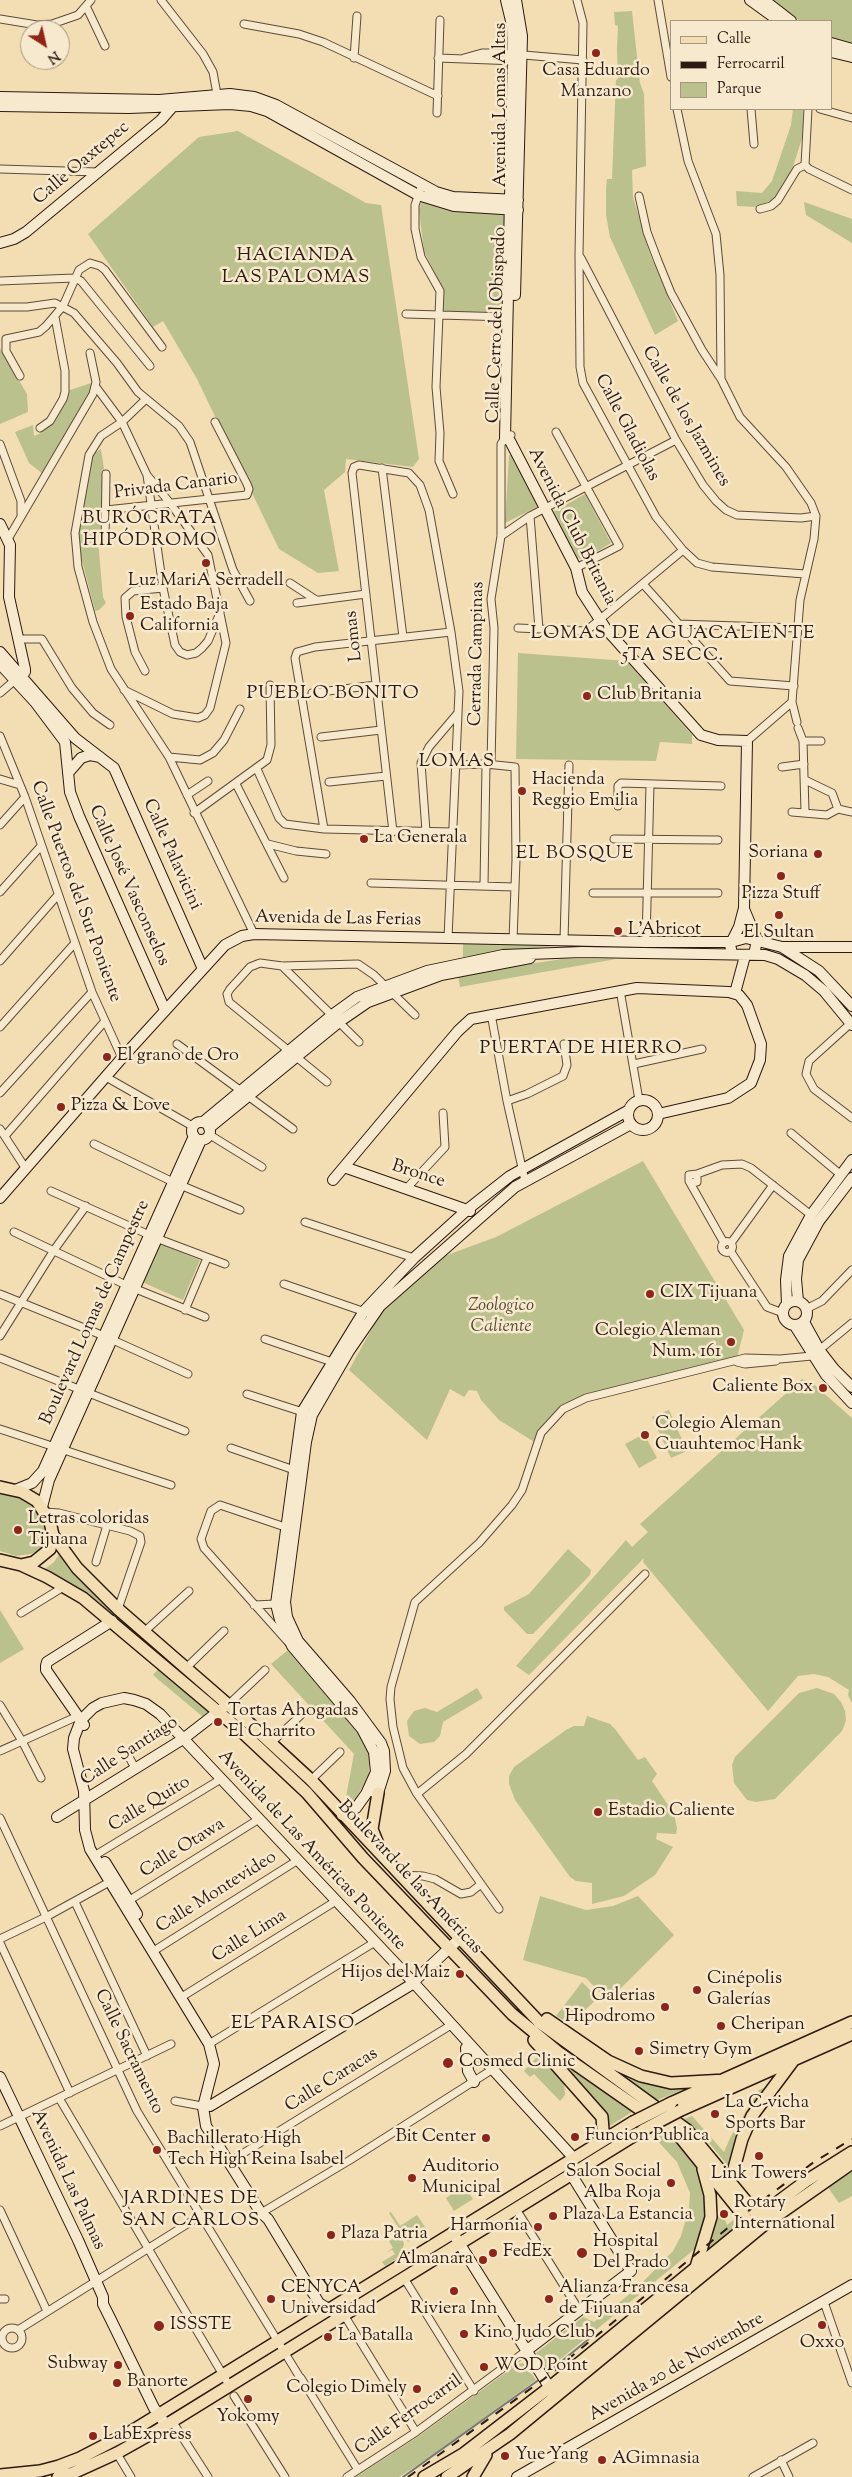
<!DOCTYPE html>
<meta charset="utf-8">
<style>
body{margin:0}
#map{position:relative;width:852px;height:2477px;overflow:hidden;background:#f3ddb3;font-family:"Sorts Mill Goudy",serif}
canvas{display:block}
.legend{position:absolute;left:670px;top:20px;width:162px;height:90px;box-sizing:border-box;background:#f7e9ce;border:1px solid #a69682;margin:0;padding:6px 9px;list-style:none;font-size:15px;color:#2d1a11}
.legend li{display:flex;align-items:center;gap:10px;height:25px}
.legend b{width:25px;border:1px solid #a69682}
.north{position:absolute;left:20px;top:20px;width:50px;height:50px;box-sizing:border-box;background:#f7e9ce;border:1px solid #a69682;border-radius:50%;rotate:145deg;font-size:14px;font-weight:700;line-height:20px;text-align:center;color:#2d1a11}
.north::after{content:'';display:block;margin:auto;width:18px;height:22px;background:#8f2418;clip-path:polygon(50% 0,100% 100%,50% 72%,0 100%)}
</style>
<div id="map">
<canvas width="852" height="2477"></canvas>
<ul class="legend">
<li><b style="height:6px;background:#f3ddb3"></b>Calle</li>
<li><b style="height:6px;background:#2d1a11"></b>Ferrocarril</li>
<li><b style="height:14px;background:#bbc18c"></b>Parque</li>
</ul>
<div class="north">N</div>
</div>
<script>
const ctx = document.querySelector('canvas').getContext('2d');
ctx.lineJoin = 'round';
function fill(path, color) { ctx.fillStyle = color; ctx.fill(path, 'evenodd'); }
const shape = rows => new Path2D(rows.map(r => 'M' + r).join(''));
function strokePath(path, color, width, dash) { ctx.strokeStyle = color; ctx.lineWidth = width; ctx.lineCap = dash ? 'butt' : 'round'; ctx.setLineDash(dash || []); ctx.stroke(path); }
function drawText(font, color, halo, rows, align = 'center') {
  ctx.font = font + ' "Sorts Mill Goudy",serif'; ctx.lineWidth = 5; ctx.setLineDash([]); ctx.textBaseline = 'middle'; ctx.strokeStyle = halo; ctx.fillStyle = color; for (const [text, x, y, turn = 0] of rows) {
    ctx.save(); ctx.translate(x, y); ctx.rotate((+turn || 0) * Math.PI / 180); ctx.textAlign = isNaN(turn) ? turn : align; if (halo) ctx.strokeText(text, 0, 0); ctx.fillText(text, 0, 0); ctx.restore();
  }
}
const green = shape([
 [770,0,852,0,852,44,831,37,831,21,800,21],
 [632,11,640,83,644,94,646,166,632,170,633,197,650,254,678,321,655,335,610,237,606,215,606,190,607,179,612,179,616,80,618,79,617,49,618,26,615,25,614,12],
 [793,109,803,109,803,135,791,173,779,197,756,207,737,206,736,191,762,193,772,181,791,125],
 [238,131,366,203,381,205,419,459,413,467,346,459,345,472,324,490,339,571,318,573,279,549,197,379,163,321,153,327,88,234,199,137],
 [426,200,509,212,507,315,440,312,442,287,424,251,419,210,421,201],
 [804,202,852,219,852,243,806,215],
 [0,348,27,394,28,412,0,424],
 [91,383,91,390,43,474,29,463,15,432,33,425,34,436,39,434,49,425,67,391],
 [101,449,104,469,103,511,98,541,103,597,106,603,99,610,95,611,75,533,89,475,89,460,93,454],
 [509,455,512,455,539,506,505,523],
 [585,494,611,543,583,560,573,556,553,512],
 [518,653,627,661,692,735,692,744,660,742,656,761,516,759],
 [463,942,554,946,463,957],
 [562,959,616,959,460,987,458,975],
 [643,1161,744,1330,736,1362,586,1398,563,1409,536,1443,499,1420,481,1400,477,1391,469,1390,464,1397,450,1389,427,1440,349,1370,381,1312,442,1257,496,1237],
 [159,1243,200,1260,183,1300,142,1282],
 [802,1379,811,1382,852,1418,852,1703,848,1695,849,1690,828,1677,814,1674,798,1676,768,1711,643,1562,644,1558,529,1675,516,1666,626,1540,632,1547,648,1532,640,1524],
 [669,1410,687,1451,671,1458,652,1417],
 [644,1434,657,1458,639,1468,625,1444],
 [0,1489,29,1501,40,1515,46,1531,44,1542,41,1548,31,1554,16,1556,0,1551],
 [568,1549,591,1570,590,1575,533,1634,527,1634,504,1610,504,1607,529,1594],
 [60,1553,68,1568,80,1581,201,1683,186,1676,85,1593,45,1569,54,1562],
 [0,1610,24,1649,0,1663],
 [288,1650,360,1734,369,1747,369,1774,351,1808,345,1810,340,1806,345,1802,354,1754,271,1664],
 [159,1668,210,1711,203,1717,153,1675],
 [477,1688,483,1698,443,1722,440,1736,434,1742,420,1744,409,1736,407,1721,414,1711,425,1708,437,1712],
 [817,1688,834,1694,841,1702,845,1711,846,1721,842,1731,775,1799,756,1802,747,1800,734,1783,732,1765,735,1757,799,1693],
 [587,1716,610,1724,615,1729,638,1760,645,1757,657,1774,652,1781,674,1814,677,1828,676,1834,657,1833,656,1839,673,1847,655,1875,624,1896,592,1904,592,1883,576,1881,570,1877,515,1800,509,1784,509,1776,514,1767,566,1730,574,1726,584,1726],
 [540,1896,586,1910,613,1906,638,1896,674,1935,608,2001,586,1978,523,1960],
 [582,1982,598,1998,570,2024,556,2016],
 [539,2055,564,2083,565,2095,560,2101,534,2074,530,2077,524,2071],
 [606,2067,637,2080,692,2086,655,2101],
 [574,2068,635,2110,608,2127,606,2115,570,2071],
 [766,2087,740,2132,728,2166,710,2144,684,2119,692,2116,724,2152,731,2136,759,2090],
 [664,2132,676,2141,698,2165,708,2213,696,2248,547,2370,536,2353,583,2317,594,2322,635,2290,673,2251,681,2236,689,2208,690,2193,677,2162,654,2137],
 [852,2171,852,2196,839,2203,827,2186],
 [464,2186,473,2199,454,2211,446,2198],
 [391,2212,400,2226,417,2215,427,2230,408,2242,389,2213],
 [716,2214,724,2217,727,2225,738,2216,741,2220,737,2227,703,2255],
 [396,2236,400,2237,404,2243,402,2255,385,2266,382,2262,395,2254,392,2250,387,2252,393,2248,389,2241],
 [523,2363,536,2380,432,2456,399,2477,356,2477,419,2436,516,2365]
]);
const stream = shape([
 [545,2375,590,2338],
 [403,2477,540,2379]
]);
const street = shape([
 [161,0,203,54,213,72,218,100],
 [577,0,583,23,579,255,580,367,583,383,656,517,683,550,697,563,712,567,805,574],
 [658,0,671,77],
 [87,8,105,46],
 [0,19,37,25,52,24,78,15,91,0],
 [244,24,299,34,323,42,438,96],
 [354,58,357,16],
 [438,58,517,61],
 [464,58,482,53,500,53,583,60],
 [677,109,688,161,716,234,720,275,721,379],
 [751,109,754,144],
 [820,109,852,118],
 [437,113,440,20],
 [805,165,808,109],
 [805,165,809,169,852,190],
 [0,169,98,172],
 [422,185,415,205,415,229,421,257,440,291,436,387,440,433,439,461,453,494],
 [639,196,647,232,658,261,671,293,702,350,721,379,740,417,786,467,811,503,816,516,814,539,800,600,792,702,797,722],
 [760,209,771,206,778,200,797,169,805,165],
 [581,258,676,440,703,485,716,501,726,510,737,515,801,518,816,516],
 [0,281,74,278,81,281,150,366],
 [0,307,27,307,55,303,74,313,117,363,138,392,179,426,190,442,233,570,250,601],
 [406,314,508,317],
 [20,376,6,351,6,339,39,332,46,326,63,306,79,270,90,263,100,266,105,270,162,347],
 [96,387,122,422,147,475,163,588,175,645,180,652,187,655,196,653,202,648,208,641,220,613],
 [146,399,122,422,101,436,89,455,75,533,78,567,93,622,111,669,169,757,254,934],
 [40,428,50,421,63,399,65,392,65,371,55,317],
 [556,432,619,546,576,568],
 [0,444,21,501,21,515],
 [382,468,403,637],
 [106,510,247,495,249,489,247,484,215,422],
 [530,516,539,629],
 [501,536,530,516,676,440],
 [8,539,93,394,96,382,90,353],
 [105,541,106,474],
 [290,583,316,600],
 [643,584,730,681,794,686],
 [297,603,366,594],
 [678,624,797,628],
 [518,628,586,631,683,550],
 [20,639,42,639,72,688,93,713,110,725],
 [145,671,135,652,126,617,125,598,133,591,163,588],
 [124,690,173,714,198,718,205,715,210,708,226,643,208,555,170,503,147,475],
 [0,693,15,680],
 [312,693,376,685],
 [798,728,803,741,805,812],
 [0,736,25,797,92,992,122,1058],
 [321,737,381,730],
 [747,741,792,702],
 [803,741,821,741],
 [169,757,200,760,213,753,224,740,240,709],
 [491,764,494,628,491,599,501,536,501,444,505,438,511,435],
 [454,765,486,764,515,767,516,860,513,940],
 [782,767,804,764],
 [257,769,279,818,285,824,324,829,452,832],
 [0,779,20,785],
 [805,780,832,793,838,809],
 [329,782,386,776],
 [236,784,284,878],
 [187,795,208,781],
 [618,806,618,786,621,783,721,786],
 [792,812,827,815,838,809,852,812],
 [194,813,267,760,271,745,270,685],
 [0,825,25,797],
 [324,829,295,658,297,652,315,647,451,632],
 [426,831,421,763,429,747,457,714],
 [393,832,352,473,354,467,359,465,409,473,420,485,429,510,451,632,459,691,448,938],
 [614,839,718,840],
 [268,844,296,851,326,854],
 [371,883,515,887],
 [484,885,486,764],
 [0,892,41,846],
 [593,893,718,893],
 [564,940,569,765],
 [646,942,650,784],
 [0,961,57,896],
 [282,966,359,1042],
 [620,990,639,1100],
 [491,1014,507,1101,525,1181],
 [851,1023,809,1061,806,1074,814,1089,852,1118],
 [0,1027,74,944],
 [177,1044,293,1129],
 [634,1064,702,1049],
 [106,1077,194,1127],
 [327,1082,229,1002,227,994,230,989,250,967,260,963,282,966,358,964,374,975,415,1015],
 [0,1093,92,992],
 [507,1101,527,1094,563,1076,567,1065,564,1044],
 [0,1129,26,1169],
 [791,1133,841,1175],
 [210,1135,262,1167],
 [5,1136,105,1021],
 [94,1144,173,1182,240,1210],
 [697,1174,722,1165,742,1164,751,1168,811,1215],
 [691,1183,697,1182,697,1174,689,1175,689,1181,724,1243],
 [406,1189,445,1147,443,1113],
 [51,1191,156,1238,225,1264],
 [305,1222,414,1258],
 [14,1232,126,1285,205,1317],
 '721.5 1247a5.5 5.5 0 1 1 11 0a5.5 5.5 0 1 1-11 0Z',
 [731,1243,773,1185],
 [731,1252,767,1307,783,1313],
 [284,1284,368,1313],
 [0,1294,104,1336,188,1374],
 [806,1309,822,1301,852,1270],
 [185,1310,207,1258],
 [0,1336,54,1250,86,1206],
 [265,1339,332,1362],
 [0,1358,185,1431],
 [737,1362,745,1364,776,1361],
 [247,1394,312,1415],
 [0,1429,171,1485],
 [231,1448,297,1471],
 [45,1512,59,1513,130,1531,140,1536,141,1542,118,1609],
 [96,1562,107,1525],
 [254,1605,276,1604],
 [21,1613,65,1586],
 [145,1631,189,1591],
 [288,1642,204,1548,201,1539,211,1511,220,1505,288,1528],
 [186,1668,224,1631],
 [0,1705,22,1741,41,1778],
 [228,1705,265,1670],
 [271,1743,302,1714],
 [0,1751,78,1716],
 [129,1757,135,1768],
 [311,1780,340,1752],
 [417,1794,466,1754,645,1574],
 [0,1818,137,2111,299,2376],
 [94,1856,221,1779],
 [400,1875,423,1876,435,1879,461,1894,471,1892,481,1884],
 [75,1902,147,2056],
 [125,1903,259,1819],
 [499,1909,417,1794,403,1768,393,1727,390,1699,391,1687,415,1602,479,1543,512,1505,522,1490,541,1433,563,1409,586,1398,745,1358,780,1359,812,1356,852,1323],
 [0,1939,46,1917,113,1880],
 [0,1943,70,2093],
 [152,1952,298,1860],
 [180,1998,336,1901],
 [209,2044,375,1942],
 [59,2098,229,2385],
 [175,2101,207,2107],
 [0,2126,171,2044],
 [229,2162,451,2025],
 [516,2209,579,2310],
 [0,2210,47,2311],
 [261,2213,350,2160,493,2069],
 [404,2278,474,2391],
 [0,2299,5,2299],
 [824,2302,852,2383],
 [342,2316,346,2318,416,2432],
 '2 2338a10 10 0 1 1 20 0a10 10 0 1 1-20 0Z',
 [18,2330,200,2216],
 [301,2378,358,2470],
 [234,2396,285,2477],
 [172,2421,208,2477],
 [116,2452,131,2477],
 [781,2460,789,2477],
 [347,2477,416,2432,526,2351],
 [753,2477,813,2443]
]);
const secondary = shape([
 [506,0,512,25,513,54,505,438,510,441,576,568,582,592,606,629,701,735,718,740,747,741,744,908,739,927,730,945,732,953],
 [750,0,779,21],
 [764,0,791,21],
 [831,43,852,49],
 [831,52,852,57],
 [0,97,159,100,230,94,254,97,276,105,436,192,453,197,518,200],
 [0,106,129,108,230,104,251,106,267,111,418,195,454,206,518,210],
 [0,243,14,239,26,232,161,120,174,105],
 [515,295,522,36,516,0],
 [0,524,10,545,9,597,25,669,25,672,16,680],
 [0,652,75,738,114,768,203,969],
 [0,664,35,702,65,742,70,792,79,816,165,1010],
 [68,773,81,758,90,755,100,757],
 [744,909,757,940,754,955],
 [781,947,852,947],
 [735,993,745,956],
 '628 1115a15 15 0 1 1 30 0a15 15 0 1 1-30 0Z',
 [203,1122,332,1015,357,997,427,971,503,955,582,952,765,955,778,959,805,975,824,991,852,1025],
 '192 1131a9 9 0 1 1 18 0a9 9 0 1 1-18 0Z',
 [209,1128,339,1022,368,1002,441,975,530,958],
 [344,1167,470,1211],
 [333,1180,458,1031,471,1019,637,988,729,992,739,995,747,1005,761,1044,760,1060,751,1083,728,1098,658,1114],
 [0,1198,122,1058,225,945,242,936,254,934,646,942,731,942,746,938,782,947,802,960,819,971,852,1006],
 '783 1313a12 12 0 1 1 24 0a12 12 0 1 1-24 0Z',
 [798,1301,796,1279,798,1260,819,1221,852,1178],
 [787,1304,786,1280,789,1256,811,1215,852,1160],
 [804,1322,820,1351,834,1369,852,1387],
 [795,1326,826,1375,852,1403],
 [15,1490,32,1483,43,1471,194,1136],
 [42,1507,49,1480,201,1140],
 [84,1725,46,1670,46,1666,47,1662,112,1621],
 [372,1791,378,1793,385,1771,384,1751,381,1743,350,1701,298,1641,287,1617,285,1602,306,1442,312,1415,349,1351,380,1306,515,1187,631,1124],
 [342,1815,356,1808,366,1794,376,1772,374,1752,362,1729,292,1646,280,1620,276,1604,302,1412,364,1311,414,1258,468,1209,510,1176,629,1110],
 [57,1817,183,1739,223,1708],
 [105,1862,137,1914],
 [466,2048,468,2071,474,2082],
 [0,2077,78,2240,103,2297,103,2304,111,2320,154,2408,166,2425],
 [210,2106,409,1986,459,1939],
 [456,2238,553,2393],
 [333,2312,319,2303,268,2219,261,2213,206,2126,203,2107,214,2064,209,2044,90,1849,85,1830,84,1791,73,1749,74,1738,81,1720,93,1708,102,1703,124,1698,134,1700,146,1704,160,1714,413,1982,570,2154,573,2159,571,2174,631,2271,526,2351],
 [517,2477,852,2285]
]);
const primary = shape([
 [0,1487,22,1492,37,1501,50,1522,53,1535,50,1549,34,1562,21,1565,0,1560],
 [53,1535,77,1568,118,1609,248,1722,311,1780,539,2022,687,2130,765,2224],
 [21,1565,47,1577,83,1598,241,1731,307,1793,363,1858,512,2014,558,2052,681,2138,756,2231],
 [378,1793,372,1829,380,1849],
 [547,2019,608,2061,641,2076,671,2083,726,2080],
 [534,2040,602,2117,603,2130,597,2144],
 [671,2103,852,2022],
 [681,2110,852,2034],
 [723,2180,733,2172,742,2139,752,2116,793,2061],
 [696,2267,711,2217,710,2195,703,2169],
 [0,2475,40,2471,59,2466,80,2458,132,2431,633,2122],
 [58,2477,73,2473,117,2453,158,2430,643,2130],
 [424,2477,463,2454,550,2387,759,2216,806,2181,852,2152],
 [447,2477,510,2434,765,2224,852,2163],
 [473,2477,486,2455]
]);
const rail = shape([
 [408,2477,544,2379,752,2208,814,2162,852,2139]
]);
const primaryBridge = shape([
 [633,2122,671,2103],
 [643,2130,681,2110]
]);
const markers = [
 [596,53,5,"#8f2418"],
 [206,563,5,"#8f2418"],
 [130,616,5,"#8f2418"],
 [587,696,5,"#8f2418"],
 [522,791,5,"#8f2418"],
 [364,839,5,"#8f2418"],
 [818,854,5,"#8f2418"],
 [781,876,5,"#8f2418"],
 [779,915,5,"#8f2418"],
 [618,931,5,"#8f2418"],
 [107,1057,5,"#8f2418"],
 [61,1107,5,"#8f2418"],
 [650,1294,5,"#8f2418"],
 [731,1342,5,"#8f2418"],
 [823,1388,5,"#8f2418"],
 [645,1435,5,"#8f2418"],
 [18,1530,5,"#8f2418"],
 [218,1722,5,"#8f2418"],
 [598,1812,5,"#8f2418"],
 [460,1974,5,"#8f2418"],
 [697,1990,5,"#8f2418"],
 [665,2007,5,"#8f2418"],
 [721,2026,5,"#8f2418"],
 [639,2051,5,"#8f2418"],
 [448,2063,6,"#8f2418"],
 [715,2114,5,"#8f2418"],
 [575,2137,5,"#8f2418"],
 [486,2138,5,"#8f2418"],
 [157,2150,5,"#8f2418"],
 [759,2156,5,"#8f2418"],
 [412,2178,5,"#8f2418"],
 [671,2183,5,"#8f2418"],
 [724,2214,5,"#8f2418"],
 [553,2216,5,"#8f2418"],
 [538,2227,5,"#8f2418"],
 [331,2235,5,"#8f2418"],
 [493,2253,5,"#8f2418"],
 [582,2253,6,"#8f2418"],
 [483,2260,5,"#8f2418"],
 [454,2291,5,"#8f2418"],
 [271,2299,5,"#8f2418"],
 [549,2299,5,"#8f2418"],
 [822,2325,5,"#8f2418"],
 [159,2326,6,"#8f2418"],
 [464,2334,5,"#8f2418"],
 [328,2337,5,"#8f2418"],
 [118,2365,5,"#8f2418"],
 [484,2367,5,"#8f2418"],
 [117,2383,5,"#8f2418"],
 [417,2389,5,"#8f2418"],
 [248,2399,5,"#8f2418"],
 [93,2436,5,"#8f2418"],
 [505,2456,5,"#8f2418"],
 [602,2460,5,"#8f2418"]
];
const poiNames = [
 ["Casa Eduardo",596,72,"center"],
 ["Manzano",596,93,"center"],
 ["Luz MariA Serradell",206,582,"center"],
 ["Estado Baja",140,606],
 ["California",140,627],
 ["Club Britania",597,696],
 ["Hacienda",532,781],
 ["Reggio Emilia",532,802],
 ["La Generala",374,839],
 ["Soriana",808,854,"right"],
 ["Pizza Stuff",781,895,"center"],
 ["L'Abricot",628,931],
 ["El Sultan",779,934,"center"],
 ["El grano de Oro",117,1057],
 ["Pizza & Love",71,1107],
 ["CIX Tijuana",660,1294],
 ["Colegio Aleman",721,1332,"right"],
 ["Num. 161",721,1353,"right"],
 ["Caliente Box",813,1388,"right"],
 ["Colegio Aleman",655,1425],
 ["Cuauhtemoc Hank",655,1446],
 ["Letras coloridas",28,1520],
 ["Tijuana",28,1541],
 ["Tortas Ahogadas",228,1712],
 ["El Charrito",228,1733],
 ["Estadio Caliente",608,1812],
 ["Hijos del Maiz",450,1974,"right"],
 ["Cinépolis",707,1980],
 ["Galerías",707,2001],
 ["Galerias",655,1997,"right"],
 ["Hipodromo",655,2018,"right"],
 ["Cheripan",731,2026],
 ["Simetry Gym",649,2051],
 ["Cosmed Clinic",459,2063],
 ["La C-vicha",725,2104],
 ["Sports Bar",725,2125],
 ["Funcion Publica",585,2137],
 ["Bit Center",476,2138,"right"],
 ["Bachillerato High",167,2140],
 ["Tech High Reina Isabel",167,2161],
 ["Auditorio",422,2168],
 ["Municipal",422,2189],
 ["Salon Social",661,2173,"right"],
 ["Alba Roja",661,2194,"right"],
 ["Link Towers",759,2175,"center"],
 ["Rotary",734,2204],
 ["International",734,2225],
 ["Plaza La Estancia",563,2216],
 ["Harmonia",528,2227,"right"],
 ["Plaza Patria",341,2235],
 ["Hospital",593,2243],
 ["Del Prado",593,2264],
 ["FedEx",503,2253],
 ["Almanara",473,2260,"right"],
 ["CENYCA",281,2289],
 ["Universidad",281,2310],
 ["Alianza Francesa",559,2289],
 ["de Tijuana",559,2310],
 ["Riviera Inn",454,2310,"center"],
 ["ISSSTE",170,2326],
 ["Kino Judo Club",474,2334],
 ["La Batalla",338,2337],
 ["Oxxo",822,2344,"center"],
 ["Subway",108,2365,"right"],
 ["WOD Point",494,2367],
 ["Banorte",127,2383],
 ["Colegio Dimely",407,2389,"right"],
 ["Yokomy",248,2418,"center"],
 ["LabExpress",103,2436],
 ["Yue Yang",515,2456],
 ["AGimnasia",612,2460]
];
const streetNames = [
 ["Avenida Lomas Altas",502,105,-90],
 ["Calle Oaxtepec",82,164,-40],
 ["Calle Cerro del Obispado",498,325,-88],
 ["Calle de los Jazmines",685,417,60],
 ["Calle Gladiolas",626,428,62],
 ["Privada Canario",176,487,-7],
 ["Avenida Club Britania",571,527,63],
 ["Lomas",355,636,-96],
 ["Cerrada Campinas",478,654,-89],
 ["Calle Palavicini",171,855,66],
 ["Calle José Vasconselos",128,886,66],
 ["Calle Puertos del Sur Poniente",75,892,70],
 ["Avenida de Las Ferias",338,920,1],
 ["Bronce",418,1175,18],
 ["Boulevard Lomas de Campestre",96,1313,-66],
 ["Calle Santiago",130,1752,-33],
 ["Calle Quito",150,1805,-31],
 ["Calle Otawa",183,1849,-32],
 ["Avenida de Las Américas Poniente",311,1851,47],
 ["Boulevard de las Américas",409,1878,47],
 ["Calle Montevideo",217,1893,-32],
 ["Calle Lima",250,1937,-32],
 ["Calle Sacramento",128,2052,64],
 ["Calle Caracas",332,2081,-32],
 ["Avenida Las Palmas",67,2180,65],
 ["Avenida 20 de Noviembre",677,2368,-30],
 ["Calle Ferrocarril",409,2416,-35]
];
const parkNames = [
 ["Zoologico",501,1307],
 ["Caliente",501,1328]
];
const neighbourhoodNames = [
 ["HACIANDA",296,257],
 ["LAS PALOMAS",296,279],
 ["BURÓCRATA",150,520],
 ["HIPÓDROMO",150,542],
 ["LOMAS DE AGUACALIENTE",673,635],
 ["5TA SECC.",673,657],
 ["PUEBLO BONITO",333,695],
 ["LOMAS",457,763],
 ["EL BOSQUE",575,855],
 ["PUERTA DE HIERRO",581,1050],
 ["EL PARAISO",293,2025],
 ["JARDINES DE",191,2200],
 ["SAN CARLOS",191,2222]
];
fill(green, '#bbc18c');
strokePath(stream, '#737975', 2);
strokePath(street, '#5e4b3a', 9);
strokePath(secondary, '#2d1a11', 12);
strokePath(primary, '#2d1a11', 14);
strokePath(street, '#f7e9ce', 7);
strokePath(secondary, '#f7e9ce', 10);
strokePath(primary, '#f3ddb3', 11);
strokePath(rail, '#2d1a11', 2, [9, 9]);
strokePath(primaryBridge, '#2d1a11', 14, []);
strokePath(primaryBridge, '#f3ddb3', 11);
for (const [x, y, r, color] of markers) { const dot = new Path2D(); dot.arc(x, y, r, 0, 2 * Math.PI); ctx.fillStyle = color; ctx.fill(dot); strokePath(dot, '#f7e9ce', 2); }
drawText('18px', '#2d1a11', '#f7e9ce', poiNames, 'left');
drawText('18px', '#2d1a11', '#f7e9ce', streetNames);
drawText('italic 18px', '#584c36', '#f7e9ce', parkNames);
ctx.letterSpacing = '1px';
drawText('19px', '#2d1a11', '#f7e9ce', neighbourhoodNames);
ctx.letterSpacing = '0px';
</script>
